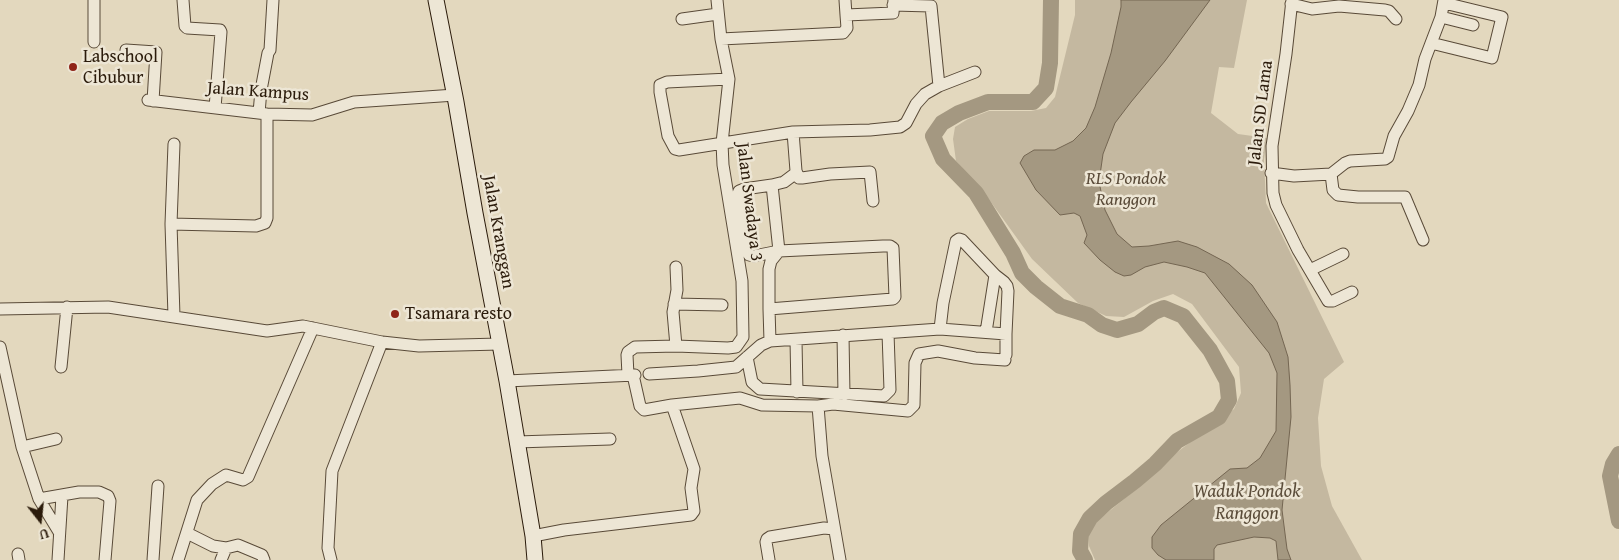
<!DOCTYPE html>
<style>
body{margin:0}
#map{position:relative;width:1619px;height:560px;overflow:hidden;background:#e3d8be;font-family:"Gentium Book Plus",serif}
canvas{display:block}
.north{position:absolute;left:15px;top:495px;width:50px;height:50px;-webkit-text-stroke:4px #ede6d5;paint-order:stroke;rotate:164deg;font-size:14px;font-weight:700;line-height:20px;text-align:center;color:#2b1b0b}
.north::after{content:'';display:block;margin:auto;width:18px;height:22px;background:#2b1b0b;clip-path:polygon(50% 0,100% 100%,50% 72%,0 100%)}
</style>
<div id="map">
<canvas width="1619" height="560"></canvas>
<div class="north">U</div>
</div>
<script>
const ctx = document.querySelector('canvas').getContext('2d');
ctx.lineJoin = 'round';
function fill(path, color) { ctx.fillStyle = color; ctx.fill(path, 'evenodd'); }
const shape = rows => new Path2D(rows.map(r => 'M' + r).join(''));
function strokePath(path, color, width, dash) { ctx.strokeStyle = color; ctx.lineWidth = width; ctx.lineCap = dash ? 'butt' : 'round'; ctx.setLineDash(dash || []); ctx.stroke(path); }
function drawText(font, color, halo, rows, align = 'center') {
  ctx.font = font + ' "Gentium Book Plus",serif'; ctx.lineWidth = 5; ctx.setLineDash([]); ctx.textBaseline = 'middle'; ctx.strokeStyle = halo; ctx.fillStyle = color; for (const [text, x, y, turn = 0] of rows) {
    ctx.save(); ctx.translate(x, y); ctx.rotate((+turn || 0) * Math.PI / 180); ctx.textAlign = isNaN(turn) ? turn : align; if (halo) ctx.strokeText(text, 0, 0); ctx.fillText(text, 0, 0); ctx.restore();
  }
}
const green = shape([
 [1075,0,1247,0,1234,68,1219,67,1211,113,1238,134,1267,138,1264,160,1266,203,1344,362,1324,379,1318,418,1321,466,1332,506,1362,560,1095,560,1089,546,1089,533,1097,521,1145,482,1172,456,1234,409,1241,393,1239,367,1192,304,1173,294,1153,301,1124,317,1106,316,1078,303,1032,259,988,198,956,161,953,139,955,127,968,119,989,111,1031,111,1046,108,1055,97,1075,15]
]);
const water = shape([
 [1121,0,1210,0,1165,61,1131,102,1115,123,1103,154,1099,182,1105,210,1117,234,1132,247,1149,246,1178,241,1197,247,1229,264,1252,285,1277,322,1288,357,1290,385,1291,417,1282,510,1287,549,1291,560,1278,560,1276,541,1270,538,1254,537,1217,545,1214,549,1214,560,1166,560,1158,555,1152,548,1152,537,1161,525,1230,469,1247,468,1260,458,1276,431,1277,373,1269,353,1205,273,1187,267,1164,262,1145,267,1131,275,1124,276,1115,272,1100,260,1084,243,1087,235,1080,216,1074,213,1060,215,1036,190,1020,163,1024,156,1034,150,1055,150,1073,141,1086,128,1095,107,1111,53,1121,7,1121,0]
]);
const river = shape([
 [1051,0,1050,63,1046,88,1033,102,988,102,959,113,942,123,933,136,943,159,976,193,1013,253,1022,273,1036,287,1060,306,1088,315,1102,325,1117,330,1138,324,1154,312,1164,308,1183,316,1210,350,1227,381,1229,400,1219,417,1177,441,1155,464,1135,481,1106,503,1090,518,1081,534,1080,551,1085,560],
 [1619,454,1613,464,1610,476,1619,521]
]);
const minor = shape([
 [183,0,185,26,187,28,220,30,221,32,215,108],
 [845,0,846,15],
 [1292,0,1286,54,1272,146,1273,193,1276,205,1298,250,1328,301,1333,301,1352,292],
 [1291,4,1312,9,1339,6,1385,10,1389,11,1396,19],
 [893,5,931,6,939,86],
 [1441,17,1473,25],
 [682,19,718,14],
 [721,39,843,33,847,28,846,15,893,13,894,0],
 [94,42,94,0],
 [1431,43,1492,58,1502,17,1444,3],
 [126,50,156,52,153,101],
 [729,79,667,82,660,85,660,92,668,136,675,149,679,150,793,132,870,130,900,127,906,123,916,104,925,94,939,86,975,72],
 [148,100,267,114,312,115,354,102,455,95],
 [259,113,261,90,268,53,270,50,273,0],
 [793,132,796,171,799,178,802,178,830,174,870,172,873,201],
 [174,144,171,224,174,316],
 [1271,173,1294,176,1331,174,1345,163,1350,161,1385,159,1388,157,1394,136,1408,111,1419,85,1425,59,1441,17,1444,0],
 [1331,174,1333,190,1338,195,1358,197,1405,197,1423,240],
 [772,185,784,182,796,173],
 [171,224,256,226,265,223,267,218,267,114],
 [676,267,677,290,673,312,676,346],
 [1310,270,1343,254],
 [674,304,722,305],
 [0,309,108,307,267,331,303,326,382,342,419,346,500,344],
 [769,309,893,299,895,297,893,248,890,246,883,246,779,251,754,256,749,255,745,247,737,196,739,191,744,189,772,185,779,251,771,261,769,269,769,309,770,341],
 [940,329,943,303,956,241,959,239,962,240,995,275],
 [986,332,995,275,1004,282,1007,286,1008,291,1006,334],
 [843,335,844,395],
 [796,340,797,392],
 [0,347,22,447,39,499,59,532],
 [747,357,752,382,760,389,884,396,890,390,888,333],
 [61,367,67,307],
 [649,374,698,371,736,367,761,345,770,341,940,329,1006,334,1006,355],
 [628,375,627,355,628,352,635,347,676,346,728,348,736,347,743,337,742,281,723,165,722,143,729,79,721,39,717,0],
 [633,375,640,406,644,410,672,405,740,398,762,405,818,406,833,404,908,411,914,405,915,363,919,354,938,351,975,358,1005,360],
 [507,381,635,375],
 [818,406,822,456,840,560],
 [517,442,610,439],
 [22,447,56,439],
 [39,499,79,492,99,492,108,496,110,501,105,560],
 [187,533,213,546,226,548,238,545,262,555,264,560],
 [533,536,564,530,691,515,694,511,691,488,694,469,672,405],
 [18,554,19,560],
 [58,560,62,496],
 [153,560,158,486],
 [178,560,197,500,212,484,226,475,243,480,248,477,313,328],
 [221,560,226,548],
 [331,560,328,548,332,471,382,342],
 [769,560,766,542,767,539,770,537,824,528,834,529]
]);
const secondary = shape([
 [436,0,456,102,475,213,507,381,533,536,535,560]
]);
const markers = [
 [73,67,5,"#8f2418"],
 [395,314,5,"#8f2418"]
];
const poiNames = [
 ["Labschool",83,57],
 ["Cibubur",83,78],
 ["Tsamara resto",405,314]
];
const streetNames = [
 ["Jalan Kampus",258,92,4],
 ["Jalan SD Lama",1261,113,-83],
 ["Jalan Swadaya 3",749,202,83],
 ["Jalan Kranggan",498,232,80]
];
const parkNames = [
 ["RLS Pondok",1126,179],
 ["Ranggon",1126,200]
];
const waterNames = [
 ["Waduk Pondok",1247,492],
 ["Ranggon",1247,514]
];
fill(green, '#c4b8a0');
fill(water, '#a49881');
strokePath(water, '#746652', 1);
strokePath(river, '#a49881', 16);
strokePath(minor, '#594a38', 13);
strokePath(secondary, '#2b1b0b', 17);
strokePath(minor, '#ede6d5', 11);
strokePath(secondary, '#ede6d5', 15);
for (const [x, y, r, color] of markers) { const dot = new Path2D(); dot.arc(x, y, r, 0, 2 * Math.PI); ctx.fillStyle = color; ctx.fill(dot); strokePath(dot, '#ede6d5', 2); }
drawText('18px', '#2b1b0b', '#ede6d5', poiNames, 'left');
drawText('18px', '#2b1b0b', '#ede6d5', streetNames);
drawText('italic 18px', '#594a38', '#ede6d5', parkNames);
drawText('italic 19px', '#5b4d3a', '#ede6d5', waterNames);
</script>
